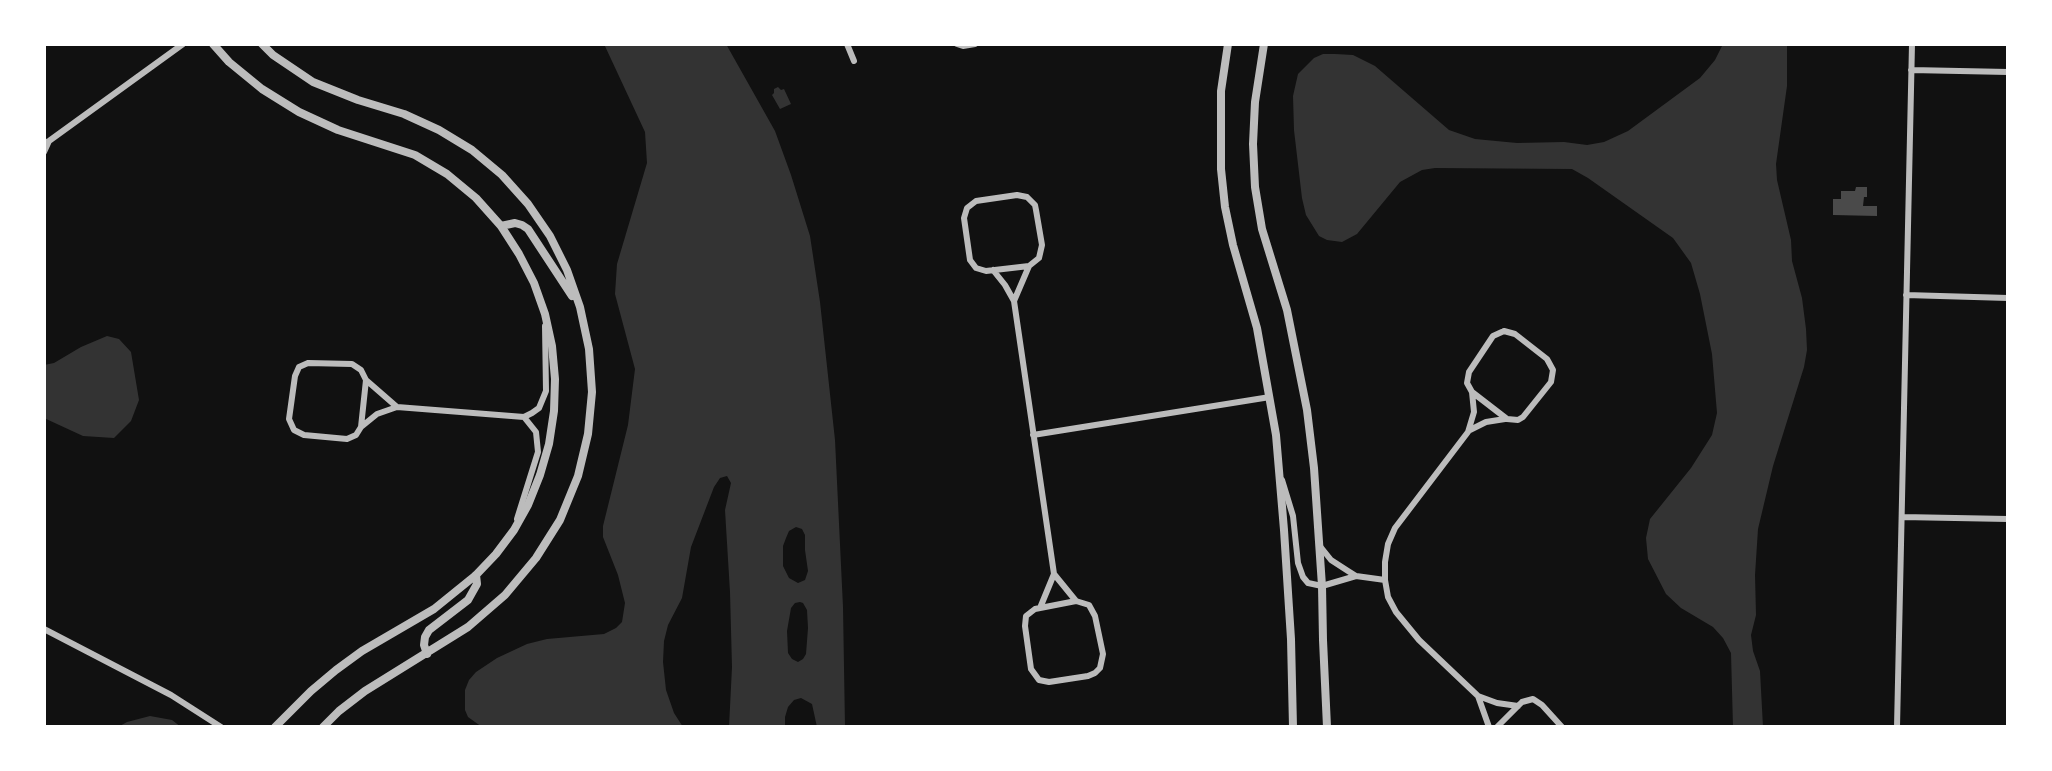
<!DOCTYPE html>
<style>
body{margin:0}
#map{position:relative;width:2052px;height:771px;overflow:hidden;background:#111;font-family:Mulish,sans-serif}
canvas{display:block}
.frame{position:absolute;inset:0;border:46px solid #fff;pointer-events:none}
</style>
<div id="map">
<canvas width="2052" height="771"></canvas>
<div class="frame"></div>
</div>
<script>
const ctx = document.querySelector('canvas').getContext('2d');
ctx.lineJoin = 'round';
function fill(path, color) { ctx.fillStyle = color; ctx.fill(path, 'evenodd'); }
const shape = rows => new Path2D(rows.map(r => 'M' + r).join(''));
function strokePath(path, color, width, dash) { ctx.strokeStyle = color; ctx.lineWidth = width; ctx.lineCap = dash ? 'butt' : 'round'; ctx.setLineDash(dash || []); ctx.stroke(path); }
const water = shape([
 [604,44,726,44,775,131,791,175,810,236,820,302,835,440,843,607,845,727,817,727,812,704,801,698,794,700,788,707,785,717,785,727,729,727,732,667,730,592,725,510,731,483,727,476,720,478,714,487,691,547,682,598,668,625,664,641,663,662,666,690,674,713,683,727,482,727,468,717,465,710,465,690,469,680,476,672,497,658,527,644,547,639,604,634,616,628,622,622,625,603,618,575,603,537,603,526,628,425,635,369,615,294,617,264,647,163,645,132],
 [796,527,802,529,805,535,805,550,808,571,805,580,798,583,789,578,783,566,783,546,786,538,789,531],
 [800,602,803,603,807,610,808,628,806,654,803,659,798,662,792,659,788,653,787,631,791,608,795,603],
 [1723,44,1787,44,1787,86,1776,164,1777,180,1791,240,1792,261,1802,298,1806,329,1807,350,1804,367,1773,466,1758,529,1755,575,1756,615,1751,635,1753,651,1760,671,1763,727,1733,727,1731,653,1723,638,1713,627,1681,608,1666,594,1648,559,1646,538,1650,519,1691,468,1712,435,1717,413,1712,354,1700,294,1691,263,1673,238,1588,178,1572,169,1435,168,1422,170,1400,182,1357,234,1342,242,1327,240,1319,236,1306,215,1302,198,1294,130,1293,96,1298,74,1314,58,1323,54,1335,54,1353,55,1375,66,1449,130,1475,139,1517,143,1564,142,1587,145,1604,142,1628,131,1700,78,1715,60],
 [778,87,781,90,784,89,791,104,780,109,772,95,774,93,774,89],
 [107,336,119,339,131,352,139,400,131,421,114,438,83,436,44,418,44,365,54,363,81,347],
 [150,716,172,720,181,727,118,727,127,722]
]);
const building = shape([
 [1856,187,1867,187,1867,197,1864,197,1863,206,1877,206,1877,216,1833,215,1833,199,1841,199,1841,191,1855,191]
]);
const minor = shape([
 [847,44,854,61],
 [957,44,963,46,975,44],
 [1911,70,2008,72],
 [44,143,49,141,183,44],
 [44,152,49,141],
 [1017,195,1027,197,1035,205,1036,210,1042,245,1039,258,1029,266,986,271,976,268,970,260,964,218,967,208,976,201,1017,195],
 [993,270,1005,285,1014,301,1054,574,1076,601],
 [1906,295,2008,298],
 [1014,301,1029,266],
 [1504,331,1515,334,1547,359,1553,370,1551,382,1523,417,1518,420,1507,419,1472,392,1467,383,1469,372,1493,336,1504,331],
 [308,363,352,364,361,370,366,380,361,427,356,435,347,439,304,435,294,430,289,419,295,376,299,367,308,363],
 [366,380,397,407],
 [1472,392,1474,412,1468,432,1395,528,1388,544,1385,562,1385,580,1388,597,1396,612,1419,640,1478,696,1497,703,1518,706],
 [361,427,377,414,397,407,524,417,532,413,539,408,546,391,545,326],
 [1470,430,1486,422,1505,419],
 [1033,435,1270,397],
 [1282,480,1293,516,1298,563,1303,577,1308,583,1322,586,1356,576],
 [1902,517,2008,519],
 [517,519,538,452,536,432,524,417],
 [1319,545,1331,560,1348,571,1356,576,1385,580],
 [1076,601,1089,605,1095,616,1103,654,1100,668,1095,673,1088,676,1049,682,1039,680,1031,669,1025,626,1026,616,1035,609,1076,601],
 [1040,608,1054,574],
 [44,629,171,695,221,727],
 [1478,696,1489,727],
 [1497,727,1522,702,1533,699,1542,705,1562,727],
 [1897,727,1912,44]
]);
const tertiary = shape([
 [213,44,229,62,262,89,299,112,338,130,415,155,447,174,476,198,501,226,519,254,534,283,545,314,552,346,555,379,554,411,549,444,540,475,528,505,514,530,496,554,476,575,434,609,362,651,336,670,311,691,275,727],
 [262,44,273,55,313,82,358,100,404,114,439,130,472,150,502,175,528,204,550,236,567,270,580,307,589,349,592,392,588,434,578,476,560,520,536,558,505,595,468,627,365,691,339,711,323,727],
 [1228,44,1221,91,1221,169,1225,207,1233,245,1257,328,1276,435,1284,530,1291,639,1293,727],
 [1264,44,1255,102,1253,144,1255,187,1262,229,1287,310,1307,410,1314,468,1322,586,1323,640,1327,727],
 [501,226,515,223,522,225,528,229,572,296],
 [427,654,424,645,425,637,429,630,468,600,477,584,476,575]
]);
fill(water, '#333');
fill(building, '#4a4a4a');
strokePath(minor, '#bcbcbc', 6);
strokePath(tertiary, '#bcbcbc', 8);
</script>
